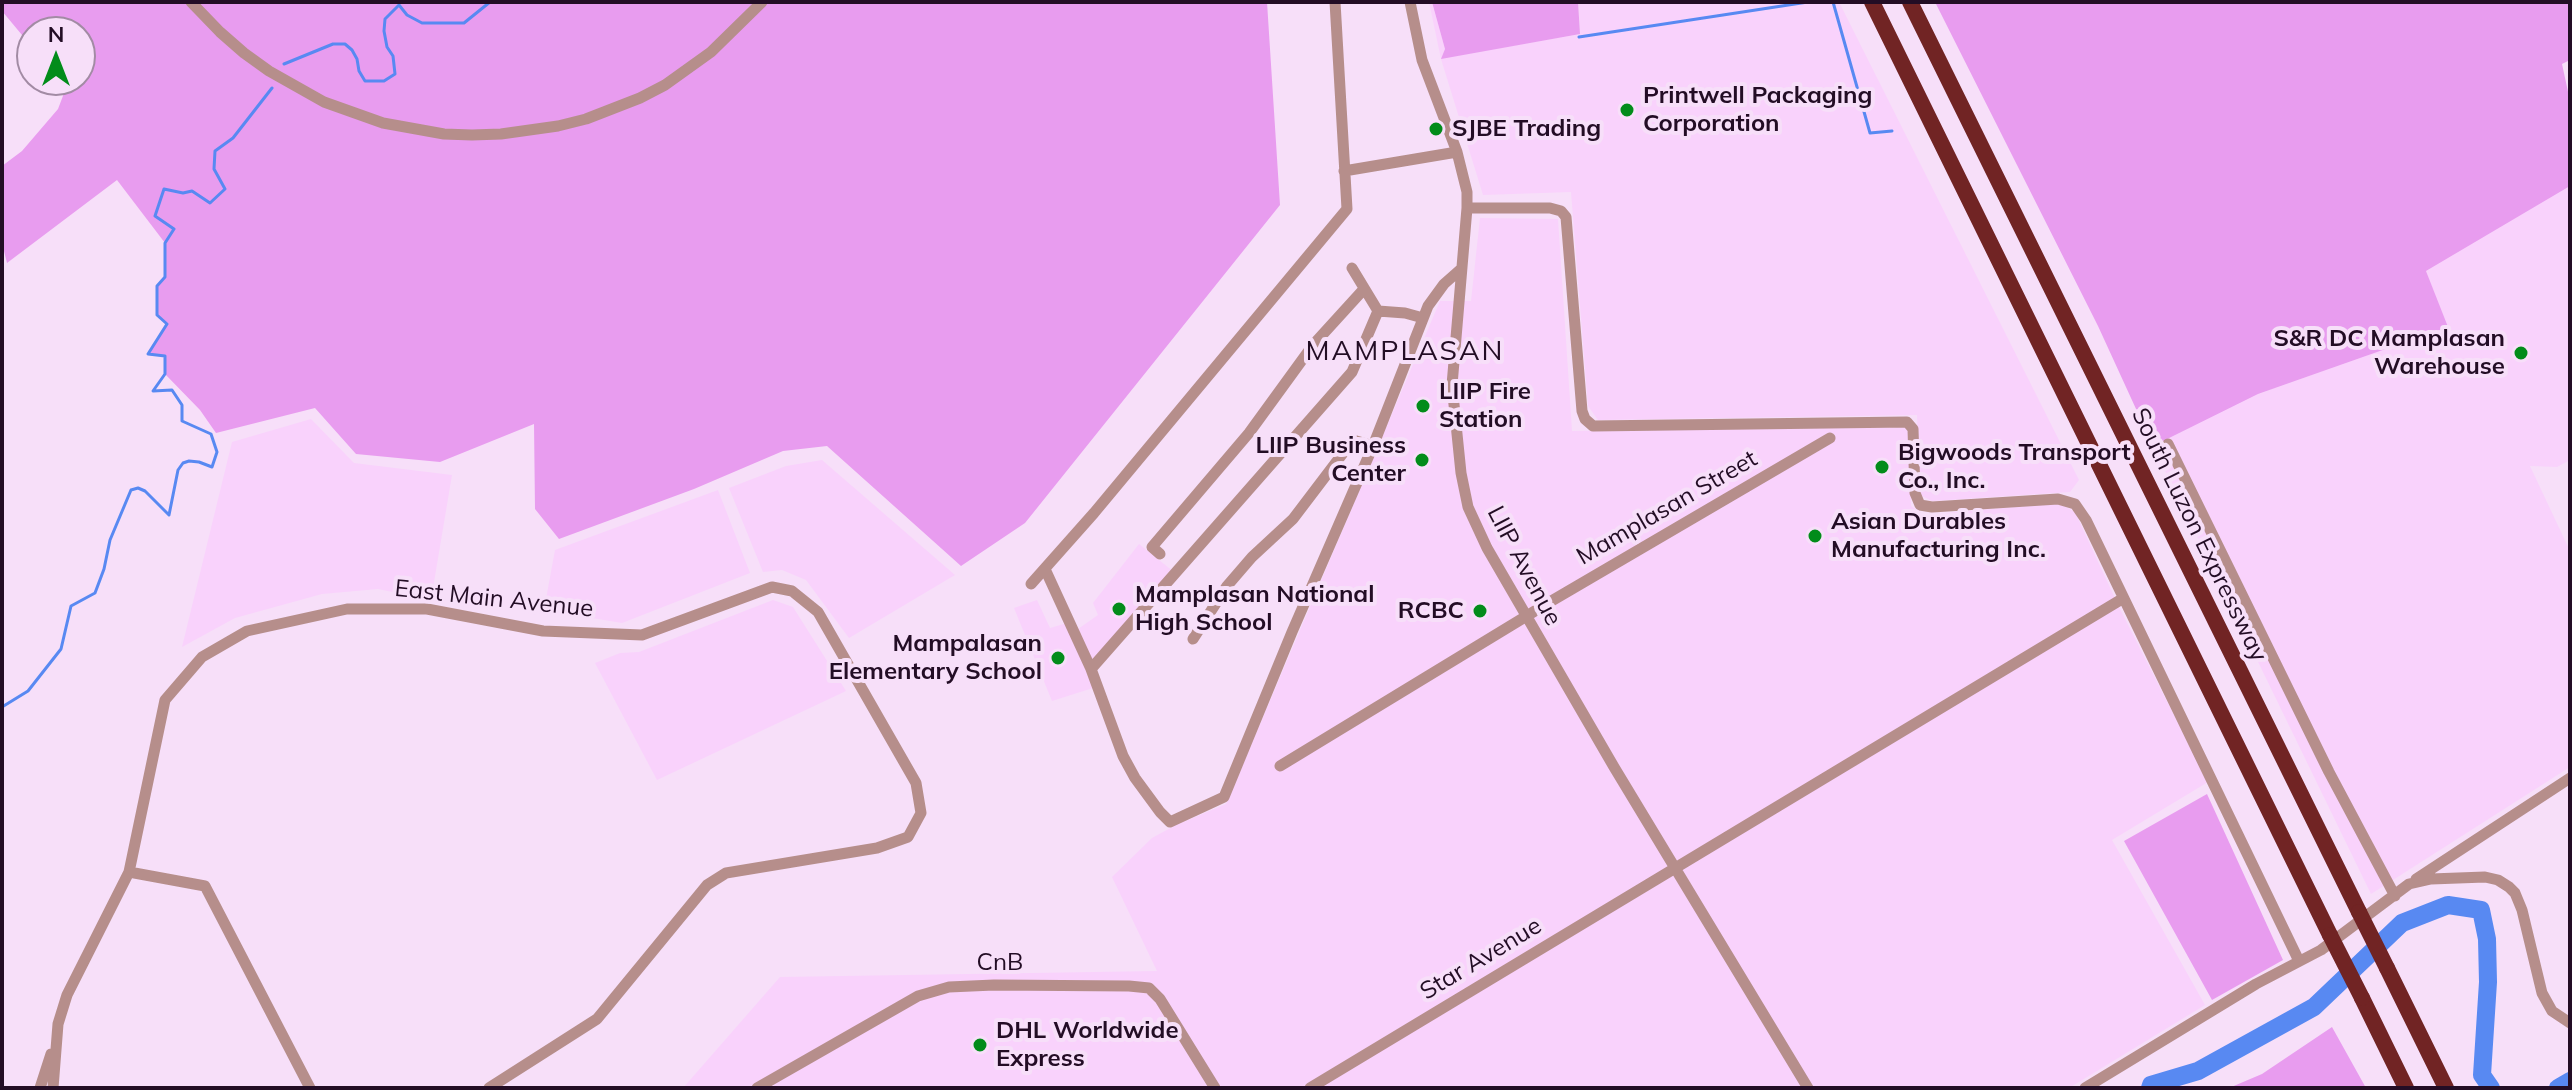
<!DOCTYPE html>
<style>
body{margin:0}
#map{position:relative;width:2572px;height:1090px;overflow:hidden;background:#f7dff9;font-family:Mulish,sans-serif}
canvas{display:block}
.frame{position:absolute;inset:0;border:4px solid #230d25;pointer-events:none}
.north{position:absolute;left:16px;top:16px;width:80px;height:80px;box-sizing:border-box;background:#f7dff9;border:2px solid #a28ba4;border-radius:50%;rotate:0deg;font-size:22px;font-weight:700;line-height:32px;text-align:center;color:#230d25}
.north::after{content:'';display:block;margin:auto;width:28px;height:36px;background:#028c1a;clip-path:polygon(50% 0,100% 100%,50% 72%,0 100%)}
</style>
<div id="map">
<canvas width="2572" height="1090"></canvas>
<div class="frame"></div>
<div class="north">N</div>
</div>
<script>
const ctx = document.querySelector('canvas').getContext('2d');
ctx.lineJoin = 'round';
function fill(path, color) { ctx.fillStyle = color; ctx.fill(path, 'evenodd'); }
const shape = rows => new Path2D(rows.map(r => 'M' + r).join(''));
function strokePath(path, color, width, dash) { ctx.strokeStyle = color; ctx.lineWidth = width; ctx.lineCap = dash ? 'butt' : 'round'; ctx.setLineDash(dash || []); ctx.stroke(path); }
function drawText(font, color, halo, rows, align = 'center') {
  ctx.font = font + ' Mulish,sans-serif'; ctx.lineWidth = 8; ctx.setLineDash([]); ctx.textBaseline = 'middle'; ctx.strokeStyle = halo; ctx.fillStyle = color; for (const [text, x, y, turn = 0] of rows) {
    ctx.save(); ctx.translate(x, y); ctx.rotate((+turn || 0) * Math.PI / 180); ctx.textAlign = isNaN(turn) ? turn : align; if (halo) ctx.strokeText(text, 0, 0); ctx.fillText(text, 0, 0); ctx.restore();
  }
}
const built = shape([
 [1429,2,1432,2,1445,49,1442,58,1580,34,1578,2,1839,2,2079,480,2070,492,1932,501,1920,495,1917,415,1598,420,1588,406,1571,192,1483,195,1441,59],
 [2570,186,2570,460,2557,467,2530,466,2570,551,2570,767,2371,894,2153,446,2258,394,2447,327,2426,271],
 [1480,218,1558,219,1572,431,1908,427,1911,506,1924,515,2059,503,2075,512,2120,609,2208,782,2112,840,2205,1005,2069,1088,683,1088,780,977,1157,971,1112,877,1152,838,1176,825,1226,804,1440,301,1471,301],
 [311,419,354,463,452,475,431,600,378,589,322,594,235,618,182,647,232,442],
 [822,460,955,575,849,638,806,580,782,570,763,572,729,488,786,466],
 [718,490,750,573,622,623,544,610,555,550],
 [1139,544,1174,572,1093,663,1078,629,1098,615,1093,603],
 [773,600,793,607,846,691,657,780,595,663,620,653,639,652],
 [1037,600,1050,628,1067,623,1093,688,1052,701,1014,608]
]);
const green = shape([
 [2,2,1267,2,1280,205,1025,523,961,566,827,446,783,451,694,489,559,539,535,509,534,424,440,462,356,454,315,408,216,433,200,410,165,374,165,356,148,354,167,324,157,315,157,286,165,277,165,243,117,180,7,263,2,243,2,166,22,151,58,109,66,88,60,80,80,80,80,32,32,32,32,47,2,11],
 [1432,2,1578,2,1580,34,1441,59,1445,49],
 [1935,2,2570,2,2570,60,2562,64,2570,101,2570,186,2426,271,2448,327,2258,394,2153,446,2098,326],
 [2207,794,2283,960,2212,1000,2124,841],
 [2332,1027,2366,1088,2229,1088,2262,1074]
]);
const stream = shape([
 [1833,2,1870,133,1892,131],
 [1579,37,1808,2],
 [284,64,333,44,345,44,352,50,357,59,359,71,365,81,384,81,395,74,393,56,387,47,384,31,385,19,399,5,407,15,422,23,464,23,490,2],
 [2,707,28,691,61,649,71,606,95,593,104,569,110,540,131,490,138,488,145,491,169,515,178,470,183,463,189,461,199,462,212,467,217,452,211,434,182,421,182,405,172,390,153,391,165,374,165,356,148,354,167,324,157,315,157,286,165,277,165,243,174,229,155,216,164,189,183,193,192,191,210,203,225,189,214,169,215,151,233,138,272,88]
]);
const river = shape([
 [2150,1088,2151,1085,2198,1071,2314,1007,2402,923,2448,905,2481,910,2487,939,2488,982,2482,1075,2491,1088],
 [2558,1088,2570,1081]
]);
const minor = shape([
 [191,2,220,32,244,53,269,71,324,102,383,123,444,134,472,135,501,134,558,126,586,119,640,98,665,85,711,52,762,2],
 [1410,2,1422,60,1457,152,1467,192,1467,208,1452,385,1461,473,1468,507,1487,548,1614,767,1808,1088],
 [1344,171,1457,152],
 [1467,208,1550,208,1561,211,1566,217,1582,411,1585,419,1593,426,1907,422,1913,429,1915,493,1920,505,1932,507,2058,499,2075,504,2086,520,2299,961],
 [1352,268,1378,311],
 [1378,311,1405,313,1423,318],
 [2168,444,2329,772,2395,896],
 [1160,554,1152,547,1249,433,1313,345,1364,289],
 [1045,569,1091,669,1123,756,1135,778,1160,812,1170,822,1224,797,1292,632,1373,446,1428,306,1444,284,1461,269],
 [1031,584,1094,513,1347,209,1335,2],
 [1193,639,1227,586,1252,557,1293,519,1353,440,1373,446],
 [1091,669,1352,372,1378,311],
 [1280,766,1548,603,1830,438],
 [129,872,205,886,310,1088],
 [2416,879,2570,778],
 [40,1088,51,1054],
 [53,1088,58,1024,67,995,129,872,165,700,202,657,247,631,347,609,427,609,543,631,642,635,772,587,792,591,818,612,916,783,921,813,908,837,877,848,726,873,707,885,597,1019,489,1088],
 [757,1088,918,996,949,987,994,985,1129,986,1149,988,1160,999,1215,1088],
 [1310,1088,2122,599],
 [2085,1088,2256,984,2321,950,2409,884,2431,879,2485,877,2498,880,2509,887,2515,893,2522,910,2542,993,2552,1011,2570,1023]
]);
const highway = shape([
 [1872,2,2330,935],
 [1910,2,2359,912],
 [2387,968,2446,1088],
 [2362,998,2406,1088]
]);
const highwayBridge = shape([
 [2359,912,2387,968],
 [2330,935,2362,998]
]);
const markers = [
 [1627,110,8,"#028c1a"],
 [1436,129,8,"#028c1a"],
 [2521,353,8,"#028c1a"],
 [1423,406,8,"#028c1a"],
 [1422,460,8,"#028c1a"],
 [1882,467,8,"#028c1a"],
 [1815,536,8,"#028c1a"],
 [1119,609,8,"#028c1a"],
 [1480,611,8,"#028c1a"],
 [1058,658,8,"#028c1a"],
 [980,1045,8,"#028c1a"]
];
const poiNames = [
 ["Printwell Packaging",1643,96],
 ["Corporation",1643,124],
 ["SJBE Trading",1452,129],
 ["S&R DC Mamplasan",2505,339,"right"],
 ["Warehouse",2505,367,"right"],
 ["LIIP Fire",1439,392],
 ["Station",1439,420],
 ["LIIP Business",1406,446,"right"],
 ["Center",1406,474,"right"],
 ["Bigwoods Transport",1898,453],
 ["Co., Inc.",1898,481],
 ["Asian Durables",1831,522],
 ["Manufacturing Inc.",1831,550],
 ["Mamplasan National",1135,595],
 ["High School",1135,623],
 ["RCBC",1464,611,"right"],
 ["Mampalasan",1042,644,"right"],
 ["Elementary School",1042,672,"right"],
 ["DHL Worldwide",996,1031],
 ["Express",996,1059]
];
const streetNames = [
 ["Mamplasan Street",1667,508,-30],
 ["South Luzon Expressway",2199,535,64],
 ["LIIP Avenue",1524,566,62],
 ["East Main Avenue",494,599,6],
 ["Star Avenue",1481,959,-31],
 ["CnB",1000,963]
];
const quarterNames = [
 ["MAMPLASAN",1405,352]
];
fill(built, '#f9d2fc');
fill(green, '#e89cef');
strokePath(stream, '#5889f2', 3);
strokePath(river, '#5889f2', 18);
strokePath(minor, '#b68e8b', 11);
strokePath(highway, '#712424', 16);
strokePath(highwayBridge, '#712424', 16);
for (const [x, y, r, color] of markers) { const dot = new Path2D(); dot.arc(x, y, r, 0, 2 * Math.PI); ctx.fillStyle = color; ctx.fill(dot); strokePath(dot, '#f7dff9', 3); }
drawText('bold 24px', '#230d25', '#f7dff9', poiNames, 'left');
drawText('24px', '#230d25', '#f7dff9', streetNames);
ctx.letterSpacing = '2px';
drawText('28px', '#230d25', '#f7dff9', quarterNames);
ctx.letterSpacing = '0px';
</script>
